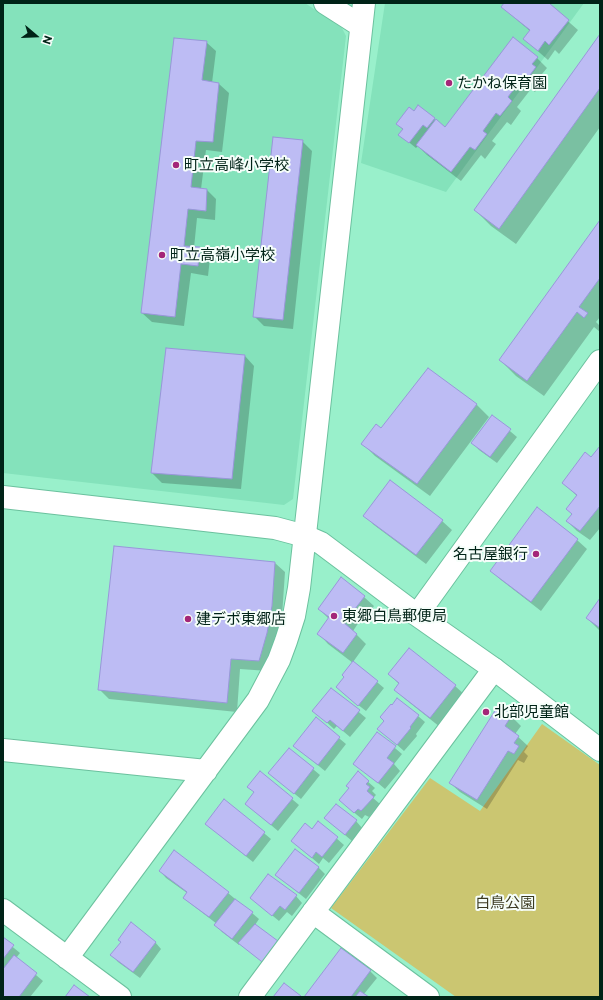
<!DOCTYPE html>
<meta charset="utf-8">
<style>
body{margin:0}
#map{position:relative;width:603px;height:1000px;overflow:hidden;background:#99f0cb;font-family:Commissioner,sans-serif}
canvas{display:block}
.frame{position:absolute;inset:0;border:4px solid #002317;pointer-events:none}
.north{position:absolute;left:16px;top:16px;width:40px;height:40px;-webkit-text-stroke:3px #f6fefa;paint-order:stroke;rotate:109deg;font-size:11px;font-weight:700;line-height:16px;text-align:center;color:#002317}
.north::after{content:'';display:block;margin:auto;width:14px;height:18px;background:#002317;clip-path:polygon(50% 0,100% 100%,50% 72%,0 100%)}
</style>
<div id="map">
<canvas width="603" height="1000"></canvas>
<div class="frame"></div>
<div class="north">N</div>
</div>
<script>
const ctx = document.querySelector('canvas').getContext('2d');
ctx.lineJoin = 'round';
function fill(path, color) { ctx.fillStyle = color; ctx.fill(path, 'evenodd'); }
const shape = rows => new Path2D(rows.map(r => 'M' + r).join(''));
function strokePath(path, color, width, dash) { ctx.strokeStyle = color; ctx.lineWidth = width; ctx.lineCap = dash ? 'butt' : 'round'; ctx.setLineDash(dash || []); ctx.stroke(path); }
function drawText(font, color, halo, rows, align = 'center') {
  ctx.font = font + ' Commissioner,"Noto Sans JP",sans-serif'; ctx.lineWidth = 4; ctx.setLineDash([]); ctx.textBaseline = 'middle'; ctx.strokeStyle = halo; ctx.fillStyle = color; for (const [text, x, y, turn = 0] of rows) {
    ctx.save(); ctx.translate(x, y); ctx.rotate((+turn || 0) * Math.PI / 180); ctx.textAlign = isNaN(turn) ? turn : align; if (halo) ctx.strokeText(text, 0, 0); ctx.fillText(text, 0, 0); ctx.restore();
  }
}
const built = shape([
 [3,3,305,3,342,28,346,36,293,499,284,505,3,473],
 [385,3,584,3,446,192,361,163]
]);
const green = shape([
 [542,724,600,765,600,997,456,997,331,908,430,778,480,811]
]);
const shadow = shape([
 [505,3,547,3,578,30,559,54,555,50,548,60,524,39,530,31,502,7],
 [600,35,600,127,516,244,491,226,475,210],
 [206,42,216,51,212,83,219,84,229,93,222,152,206,150,201,189,207,190,216,199,215,220,197,218,194,248,200,248,210,258,208,276,191,273,184,326,152,322,142,313],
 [537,58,547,68,542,74,545,78,535,92,531,89,517,107,521,111,511,125,507,122,492,141,496,144,485,159,481,155,461,181,427,155,418,146,416,148,400,135,403,130,398,124,414,112,434,119,446,129],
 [302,141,312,151,293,329,264,326,254,316],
 [600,222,600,317,596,322,600,326,600,332,594,327,544,396,516,376,500,360],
 [245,356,254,366,241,489,162,483,152,473],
 [428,369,477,405,489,417,430,496,375,456,363,444,381,429],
 [492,416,517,437,497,463,479,450,473,443],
 [600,447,600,528,590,540,577,531,567,521,572,514,567,509,577,496,563,483,591,458],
 [365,516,442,521,452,530,426,564,374,525],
 [577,540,587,549,541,611,501,580,491,571],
 [275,563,285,572,282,616,276,643,268,671,240,669,237,712,109,699,99,689],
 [364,597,374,606,361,623,359,622,353,631,366,644,353,662,384,688,366,711,344,694,346,677,353,663,328,644,319,634,329,619,319,609],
 [600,600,600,631,587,618],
 [389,674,455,686,465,695,440,727,405,699,395,690,399,684],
 [331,689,366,718,350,737,337,726,334,729,314,711],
 [418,716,425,722,416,734,417,736,404,751,379,729],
 [511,716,521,726,515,734,528,746,524,752,528,756,524,763,518,760,487,809,460,792,450,783],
 [316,719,346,744,325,771,294,746],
 [377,733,402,754,394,764,400,771,385,789,354,763],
 [289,749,320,775,301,799,269,773],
 [260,772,299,805,278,831,246,804,255,793],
 [358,773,375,788,372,791,376,795,373,798,380,804,369,817,365,815,362,819,346,806,350,788],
 [225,801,271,839,253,862,213,830],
 [325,818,356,821,362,828,352,841],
 [318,822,344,845,329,863,323,858,319,864,292,841,312,830],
 [318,867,325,874,306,899,276,875],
 [160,871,228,893,252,913,259,919,255,925,273,970,240,944,239,945,222,932,216,925,217,924,191,904,184,898,187,893,166,878],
 [296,896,302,903,292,916,287,912,279,921,251,898],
 [3,939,20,953,16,958,43,981,30,997,3,997],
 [122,942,155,942,161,949,140,978,118,962,112,955],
 [342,950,370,971,377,978,364,994,367,997,305,997]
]);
const building = shape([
 [504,3,549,3,569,20,549,45,545,41,538,51,523,39,530,30,501,7,504,3],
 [600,34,600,88,499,229,474,210,600,34],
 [513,37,538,57,532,64,536,67,524,83,521,80,508,97,512,101,500,116,496,113,483,131,487,134,475,150,470,147,451,172,416,145,436,119,445,127,513,37],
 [174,38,207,41,202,80,219,83,213,142,196,141,191,187,207,189,206,211,188,209,184,246,200,247,198,266,181,264,175,317,141,313,174,38],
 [418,105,435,118,427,128,423,125,409,143,398,135,403,129,396,124,409,107,414,111,418,105],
 [273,137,303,140,283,320,253,317,273,137],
 [600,220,600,278,579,307,588,313,584,318,577,312,527,381,499,360,600,220],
 [166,348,245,355,232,479,151,473,166,348],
 [428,368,477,404,417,484,361,444,376,424,381,428,428,368],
 [492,415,511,429,490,457,471,443,492,415],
 [600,446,600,506,580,531,566,521,572,514,566,509,577,495,562,483,585,452,591,457,600,446],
 [390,480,443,520,416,555,363,516,390,480],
 [537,507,578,539,531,602,490,571,537,507],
 [114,546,275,562,272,606,267,633,259,661,231,659,227,703,98,690,114,546],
 [341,577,365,596,351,614,349,613,343,622,357,634,343,653,317,634,329,617,318,609,341,577],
 [600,598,600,628,586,618,600,598],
 [409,648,456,685,430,718,394,690,399,683,388,674,409,648],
 [353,661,378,681,358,706,336,687,344,677,342,675,353,661],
 [331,688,360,710,343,731,330,720,327,723,312,711,331,688],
 [397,698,419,715,410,727,411,728,397,745,377,729,384,721,380,717,391,704,392,705,397,698],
 [498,706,512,715,505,726,519,736,514,743,519,746,514,754,508,751,477,800,449,783,498,706],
 [316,717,340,737,318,765,293,746,316,717],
 [377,732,396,746,387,758,394,763,378,783,353,764,377,732],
 [289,748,314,768,294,794,268,773,289,748],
 [260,771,293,798,271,825,245,804,254,792,247,787,260,771],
 [358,771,369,781,366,784,370,787,367,791,374,797,361,811,358,809,354,813,339,800,349,788,346,786,358,771],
 [224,799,265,832,246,856,205,824,224,799],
 [336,804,357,820,345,835,324,818,336,804],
 [318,821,338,837,322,857,316,852,312,858,291,841,305,823,312,829,318,821],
 [295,849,319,867,299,893,275,875,295,849],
 [174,850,229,892,209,917,183,898,187,892,159,871,174,850],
 [268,874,297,895,285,910,280,906,272,916,250,898,268,874],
 [235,899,253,912,232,939,214,925,235,899],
 [131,922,156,942,133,972,110,955,121,942,118,940,131,922],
 [255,924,282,944,266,965,238,943,255,924],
 [3,937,14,945,3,959,3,937],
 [341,948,371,970,351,997,304,997,341,948],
 [14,955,37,973,19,997,3,997,3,969,14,955],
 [284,983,301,996,300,997,273,997,284,983],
 [74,985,90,997,65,997,74,985],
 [360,991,369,997,355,997,360,991]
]);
const minor = shape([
 [325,3,361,26],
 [3,750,206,771],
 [3,910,120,997],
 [313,912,428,997],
 [67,958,258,700,279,660,286,641,294,616,299,588,364,3],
 [250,997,494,669]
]);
const tertiary = shape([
 [3,497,275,528,305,536,321,543,417,615,494,669,600,750],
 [417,615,600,361]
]);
const markers = [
 [449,83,4,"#a42678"],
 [176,165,4,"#a42678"],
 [162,255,4,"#a42678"],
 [536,554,4,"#a42678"],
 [334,616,4,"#a42678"],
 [188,619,4,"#a42678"],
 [486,712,4,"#a42678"]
];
const poiNames = [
 ["たかね保育園",457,83],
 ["町立高峰小学校",184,165],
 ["町立高嶺小学校",170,255],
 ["名古屋銀行",528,554,"right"],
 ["東郷白鳥郵便局",342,616],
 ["建デポ東郷店",196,619],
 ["北部児童館",494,712]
];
const parkNames = [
 ["白鳥公園",505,903]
];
fill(built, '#84e2bb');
fill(green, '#cbc671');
fill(shadow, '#0003');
fill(building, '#bdbcf4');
strokePath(building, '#9996da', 1);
strokePath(minor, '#6bc19e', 24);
strokePath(tertiary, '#6bc19e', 24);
strokePath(minor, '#fff', 22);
strokePath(tertiary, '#fff', 22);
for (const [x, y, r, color] of markers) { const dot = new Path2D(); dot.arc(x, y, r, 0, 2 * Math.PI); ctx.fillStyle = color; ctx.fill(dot); strokePath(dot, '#f6fefa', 1.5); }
drawText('15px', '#002317', '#f6fefa', poiNames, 'left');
drawText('15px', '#3b3a21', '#f6fefa', parkNames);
</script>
